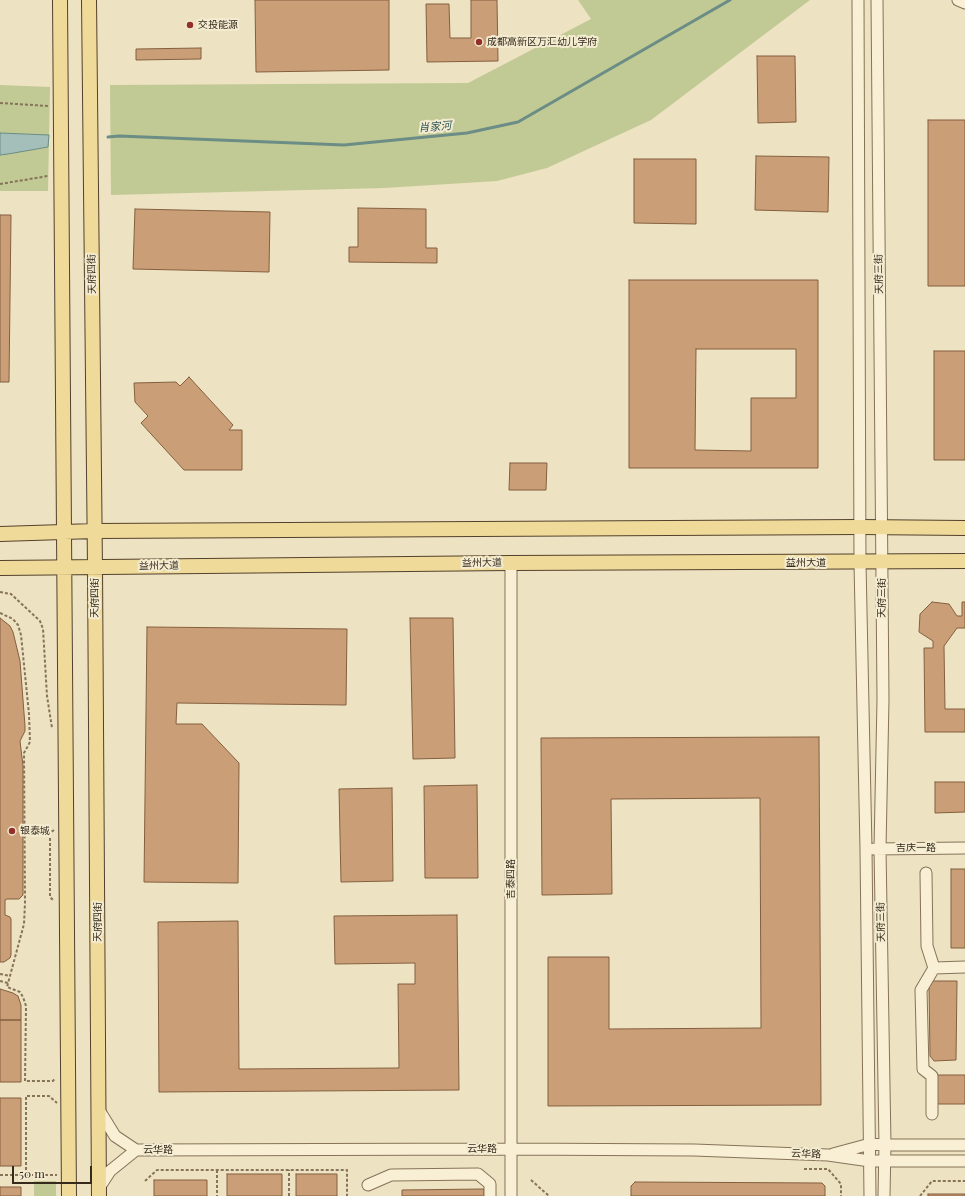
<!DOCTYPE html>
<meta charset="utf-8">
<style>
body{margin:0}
#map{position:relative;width:965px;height:1196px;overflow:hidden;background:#ede2c1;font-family:"Playfair Display",serif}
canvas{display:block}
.scale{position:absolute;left:12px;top:1166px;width:80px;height:18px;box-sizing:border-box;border:2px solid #362a1d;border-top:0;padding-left:5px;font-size:12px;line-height:14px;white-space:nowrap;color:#362a1d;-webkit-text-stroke:3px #f4ecd1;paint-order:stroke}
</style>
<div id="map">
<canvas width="965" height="1196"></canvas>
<div class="scale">50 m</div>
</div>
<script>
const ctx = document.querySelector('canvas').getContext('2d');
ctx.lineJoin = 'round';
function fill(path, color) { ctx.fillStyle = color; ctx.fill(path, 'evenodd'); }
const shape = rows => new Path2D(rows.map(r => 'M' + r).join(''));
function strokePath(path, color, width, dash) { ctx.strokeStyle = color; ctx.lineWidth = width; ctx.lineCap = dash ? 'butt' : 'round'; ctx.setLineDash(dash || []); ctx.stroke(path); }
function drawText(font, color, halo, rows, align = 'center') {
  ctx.font = font + ' "Playfair Display","Noto Sans SC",serif'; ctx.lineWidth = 4; ctx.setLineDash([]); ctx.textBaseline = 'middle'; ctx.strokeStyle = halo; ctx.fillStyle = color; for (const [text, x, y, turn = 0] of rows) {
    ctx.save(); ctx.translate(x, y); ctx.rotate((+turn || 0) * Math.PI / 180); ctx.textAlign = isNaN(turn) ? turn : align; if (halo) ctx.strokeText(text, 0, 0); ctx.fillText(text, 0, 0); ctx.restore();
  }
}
const green = shape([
 [578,0,810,0,651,120,547,168,497,181,384,188,111,195,110,85,468,83,591,19],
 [0,85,50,87,48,191,0,191],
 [34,1181,56,1181,56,1196,34,1196]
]);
const water = shape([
 [0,133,49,135,48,147,8,154,0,155,0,133]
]);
const stream = shape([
 [108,137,119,136,344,145,467,133,518,122,730,0]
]);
const building = shape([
 [255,0,389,0,389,70,256,72,255,0],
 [471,0,497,0,498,61,427,62,426,4,449,4,450,38,471,38,471,0],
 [201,48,201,59,136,60,136,49,201,48],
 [757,56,795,56,796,122,758,123,757,56],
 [928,120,965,120,965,286,928,286,928,120],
 [756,156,829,157,828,212,755,210,756,156],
 [634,159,696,159,696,224,634,223,634,159],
 [358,208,426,209,426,248,437,248,437,263,349,262,349,247,358,247,358,208],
 [135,209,270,212,269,272,133,269,135,209],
 [0,215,11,215,9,382,0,382,0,215],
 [629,280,818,280,818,468,629,468,629,280],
 [696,349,796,349,796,398,751,398,751,451,695,450,696,349],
 [934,351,965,351,965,460,934,460,934,351],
 [189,377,233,425,229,430,242,430,242,470,184,470,141,423,148,416,135,402,134,383,176,382,180,386,189,377],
 [510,463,547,463,546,490,509,490,510,463],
 [932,602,949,604,957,616,962,616,962,602,965,602,965,628,957,628,944,646,945,709,965,709,965,732,925,732,924,648,933,648,933,641,919,632,920,614,932,602],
 [0,618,10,626,13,632,20,661,25,726,25,731,20,741,23,766,23,895,19,899,7,899,5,900,5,915,10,917,11,919,11,955,10,958,4,962,0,962,0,618],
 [410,618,453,618,455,758,413,759,410,618],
 [147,627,347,629,346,705,177,703,176,724,202,724,239,763,238,883,144,882,147,627],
 [819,737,821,1105,548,1106,548,957,609,957,609,1029,761,1028,760,798,611,799,612,894,542,895,541,738,819,737],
 [935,782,965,782,965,812,935,813,935,782],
 [477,785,478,878,425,878,424,786,477,785],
 [392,788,393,881,341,882,339,789,392,788],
 [951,869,965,869,965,948,951,948,951,869],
 [457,915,459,1090,159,1092,158,922,238,921,239,1069,399,1068,398,984,415,984,415,963,335,964,334,916,457,915],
 [933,981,957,981,956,1060,934,1061,930,1056,929,987,933,981],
 [0,989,13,993,18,996,21,1005,21,1020,0,1020,0,989],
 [0,1020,21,1020,21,1082,0,1082,0,1020],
 [935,1075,965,1075,965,1104,935,1104,935,1075],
 [0,1098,21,1098,21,1166,0,1166,0,1098],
 [227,1174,282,1174,282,1196,227,1196,227,1174],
 [296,1174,337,1174,337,1196,296,1196,296,1174],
 [154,1180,207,1180,207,1196,154,1196,154,1180],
 [635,1182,822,1183,825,1186,825,1196,631,1196,631,1186,635,1182],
 [0,1187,21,1187,21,1196,0,1196,0,1187],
 [484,1189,484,1196,402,1196,402,1190,484,1189],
 [928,1194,965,1194,965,1196,928,1196,928,1194]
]);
const path = shape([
 [0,103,49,106],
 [0,184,48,176],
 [0,592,11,594,40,621,43,629,47,696,52,728],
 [0,613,13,619,18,625,21,635,29,714,30,742,24,753,25,903,24,924,7,987,20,992,23,997,26,1006,25,1081,53,1081,55,1078],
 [54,830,50,833,50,897,54,901],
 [0,974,10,976],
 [0,981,8,983],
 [804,1169,828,1169,841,1184,841,1196],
 [217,1170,217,1196],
 [0,1175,57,1175],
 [26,1175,26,1096,49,1096,57,1103],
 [531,1180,549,1196],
 [145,1181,157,1170,347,1170,347,1196],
 [289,1196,289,1170],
 [920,1196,932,1181,965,1181]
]);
const minor = shape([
 [858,0,860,563,866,849,870,1196],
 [877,0,883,699,880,849,885,1145,884,1196],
 [958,0,965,3],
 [874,849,965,848],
 [926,873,927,946,934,968],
 [99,1110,115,1136,136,1150,110,1171,99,1188],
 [932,1114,932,1076,923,1069,921,990,934,968,965,967],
 [136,1150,511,1149,694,1150,828,1155,870,1161,965,1161],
 [833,1154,870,1144,885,1145,965,1145],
 [368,1185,391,1175,478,1174,490,1184,490,1196],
 [511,1196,511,563]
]);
const major = shape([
 [60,0,69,1196],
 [89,0,95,567,99,1196],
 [0,534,95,531,860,527,965,528],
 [0,568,511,563,965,561]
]);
const markers = [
 [190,25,4,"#93302a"],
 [479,42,4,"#93302a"],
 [12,831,4,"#93302a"]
];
const poiNames = [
 ["交投能源",198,25],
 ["成都高新区万汇幼儿学府",487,42],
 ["银泰城",20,831]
];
const streetNames = [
 ["天府四街",92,274,-91],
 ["天府三街",879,274,-91],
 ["益州大道",482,563,-1],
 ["益州大道",806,563],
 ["益州大道",159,566,-1],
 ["天府四街",95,598,-90],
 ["天府三街",882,598,-90],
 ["吉庆一路",916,848],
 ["吉泰四路",511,879,-90],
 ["天府四街",98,922,-90],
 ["天府三街",881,922,-91],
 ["云华路",482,1149],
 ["云华路",158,1150],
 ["云华路",806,1154,2]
];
const waterNames = [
 ["肖家河",435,127,-5]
];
fill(green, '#c1ca95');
fill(water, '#a4bfb9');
strokePath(water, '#6b8d86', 1);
strokePath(stream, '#6b8d86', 3);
fill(building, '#ca9f78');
strokePath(building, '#845f3f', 1);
strokePath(minor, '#867359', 13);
strokePath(major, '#53412d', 16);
strokePath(path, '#867359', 2, [3, 2]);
strokePath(minor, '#f8efd4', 11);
strokePath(major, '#f0da99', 14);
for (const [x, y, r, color] of markers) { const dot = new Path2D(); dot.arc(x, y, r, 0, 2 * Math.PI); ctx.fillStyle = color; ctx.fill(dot); strokePath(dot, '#f4ecd1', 1.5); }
drawText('10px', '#362a1d', '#f4ecd1', poiNames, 'left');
drawText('10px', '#362a1d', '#f4ecd1', streetNames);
drawText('italic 11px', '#2d5555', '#f4ecd1', waterNames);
</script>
